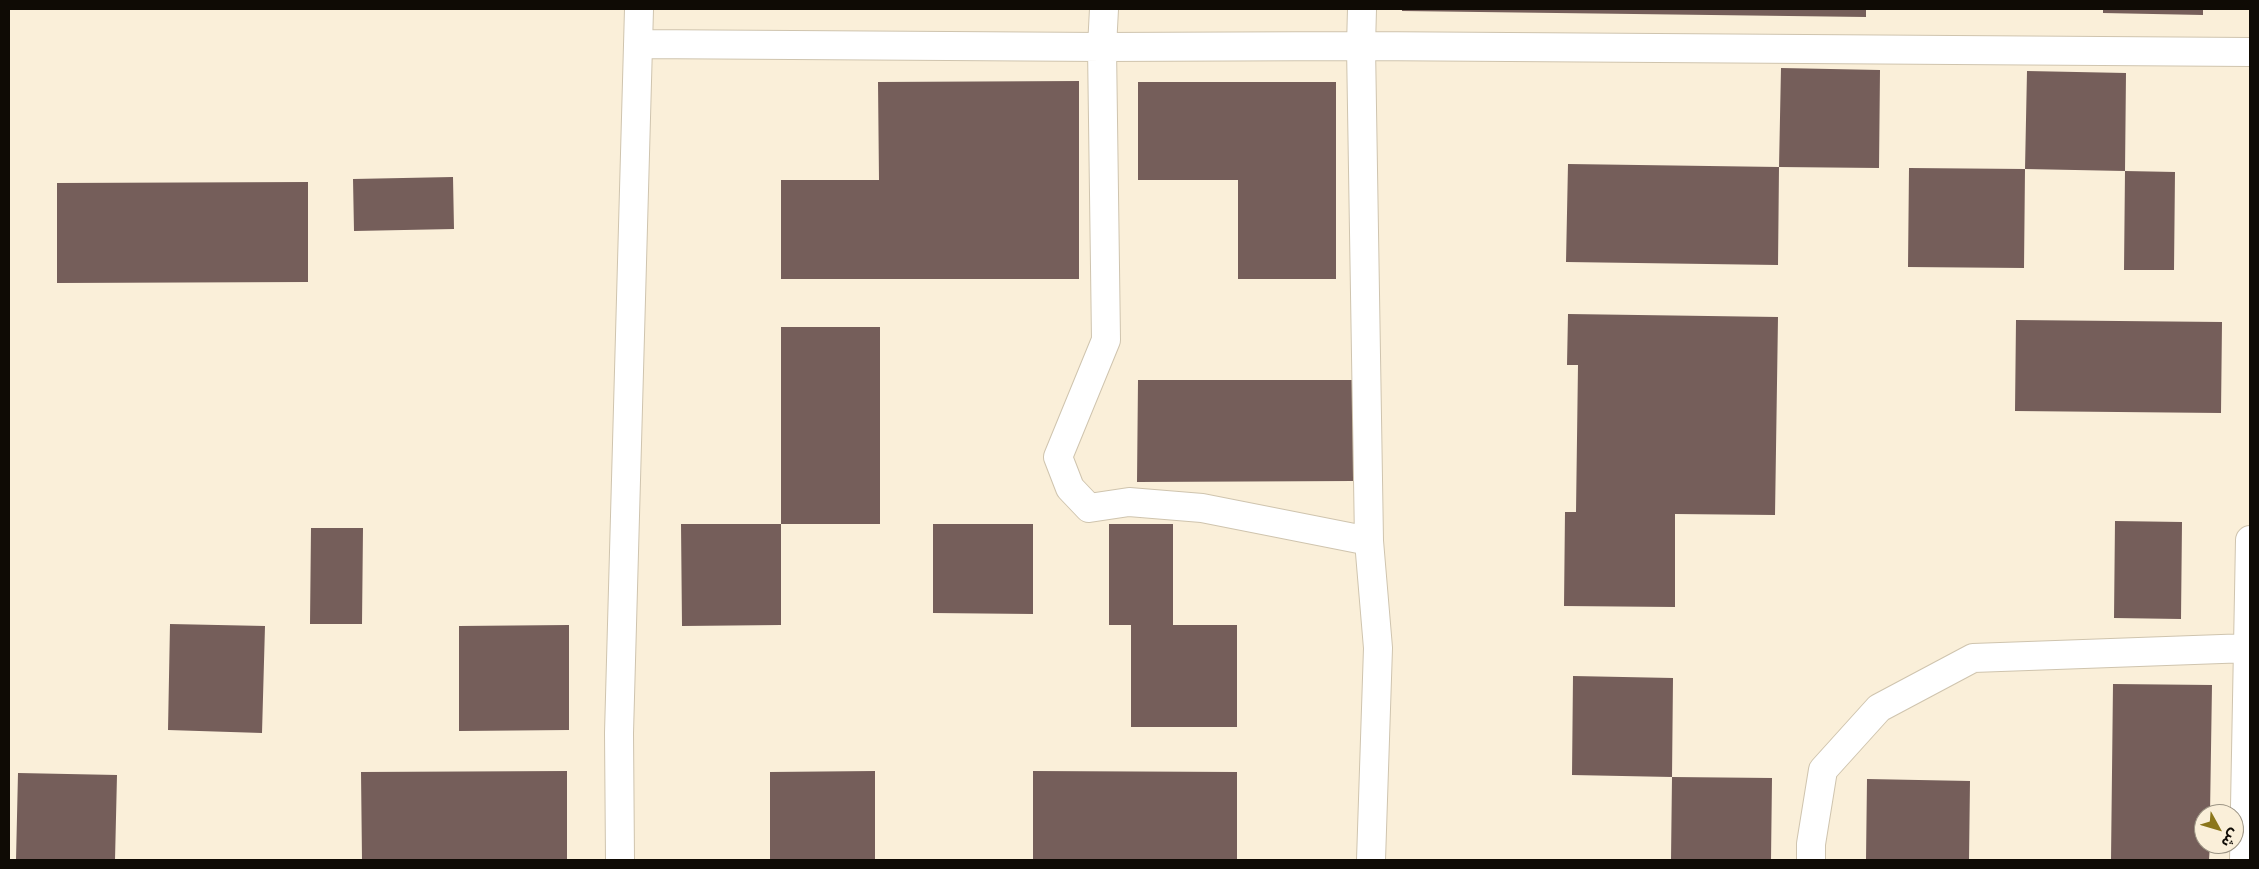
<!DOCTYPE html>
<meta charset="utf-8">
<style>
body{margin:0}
#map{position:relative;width:2259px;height:869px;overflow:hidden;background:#faefd9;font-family:Figtree,"Noto Sans Arabic",sans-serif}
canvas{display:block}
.frame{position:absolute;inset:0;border:10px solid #0f0b05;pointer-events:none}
.north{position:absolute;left:2194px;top:804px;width:50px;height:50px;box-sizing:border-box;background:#faefd9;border:1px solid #9c9484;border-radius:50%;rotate:129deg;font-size:14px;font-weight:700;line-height:20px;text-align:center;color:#0f0b05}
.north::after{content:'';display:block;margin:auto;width:18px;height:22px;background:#8b761b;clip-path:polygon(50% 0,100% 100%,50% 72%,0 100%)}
</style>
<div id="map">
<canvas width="2259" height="869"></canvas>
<div class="frame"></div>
<div class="north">ش</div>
</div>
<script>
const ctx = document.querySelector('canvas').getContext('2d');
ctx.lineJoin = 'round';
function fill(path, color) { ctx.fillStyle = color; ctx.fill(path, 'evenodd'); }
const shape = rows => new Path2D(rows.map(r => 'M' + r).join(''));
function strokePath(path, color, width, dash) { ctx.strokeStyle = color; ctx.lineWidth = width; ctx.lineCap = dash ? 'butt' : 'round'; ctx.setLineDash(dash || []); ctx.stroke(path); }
const building = shape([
 [1402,9,1866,9,1866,17,1402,11],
 [2103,9,2203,9,2203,15,2103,13],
 [1781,68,1880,70,1879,168,1779,167],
 [2027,71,2126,73,2125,171,2025,169,2024,268,1908,267,1909,168,2025,169],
 [1079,81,1079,279,781,279,781,180,879,180,878,82],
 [1138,82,1336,82,1336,279,1238,279,1238,180,1138,180],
 [1568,164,1779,167,1778,265,1566,262],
 [2125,171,2175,172,2174,270,2124,270],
 [453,177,454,229,354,231,353,179],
 [308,182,308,282,57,283,57,183],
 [1568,314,1778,317,1775,515,1675,514,1675,607,1564,606,1565,512,1576,512,1578,365,1567,365],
 [2016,320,2222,322,2221,413,2015,411],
 [781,327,880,327,880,524,781,524,781,625,682,626,681,524,781,524],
 [1138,380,1353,380,1353,481,1137,482],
 [2115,521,2182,522,2181,619,2114,618],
 [933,524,1033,524,1033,614,933,613],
 [1109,524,1173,524,1173,625,1237,625,1237,727,1131,727,1131,625,1109,625],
 [311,528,363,528,362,624,310,624],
 [170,624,265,626,262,733,168,730],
 [569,625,569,730,459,731,459,626],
 [1573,676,1673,678,1672,777,1572,775],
 [2113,684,2212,685,2210,814,2204,814,2204,844,2210,844,2209,860,2111,860],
 [567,771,567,860,362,860,361,772],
 [875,771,875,860,770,860,770,772],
 [1033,771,1237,772,1237,860,1033,860],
 [18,773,117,775,115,860,16,860],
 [1672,777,1772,778,1771,860,1671,860],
 [1867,779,1970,781,1969,860,1866,860]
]);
const street = shape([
 [1104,9,1102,47,1106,340,1058,457,1070,488,1089,508,1129,502,1202,508,1369,541],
 [1362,9,1361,46,1369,541,1378,648,1371,860],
 [638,44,1102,47,1361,46,2250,52],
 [620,860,619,733,639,9],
 [1811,860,1811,844,1823,770,1879,708,1973,658,2249,648],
 [2244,860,2250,540]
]);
fill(building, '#755e5a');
strokePath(street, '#cfc4ae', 30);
strokePath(street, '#fff', 28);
</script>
